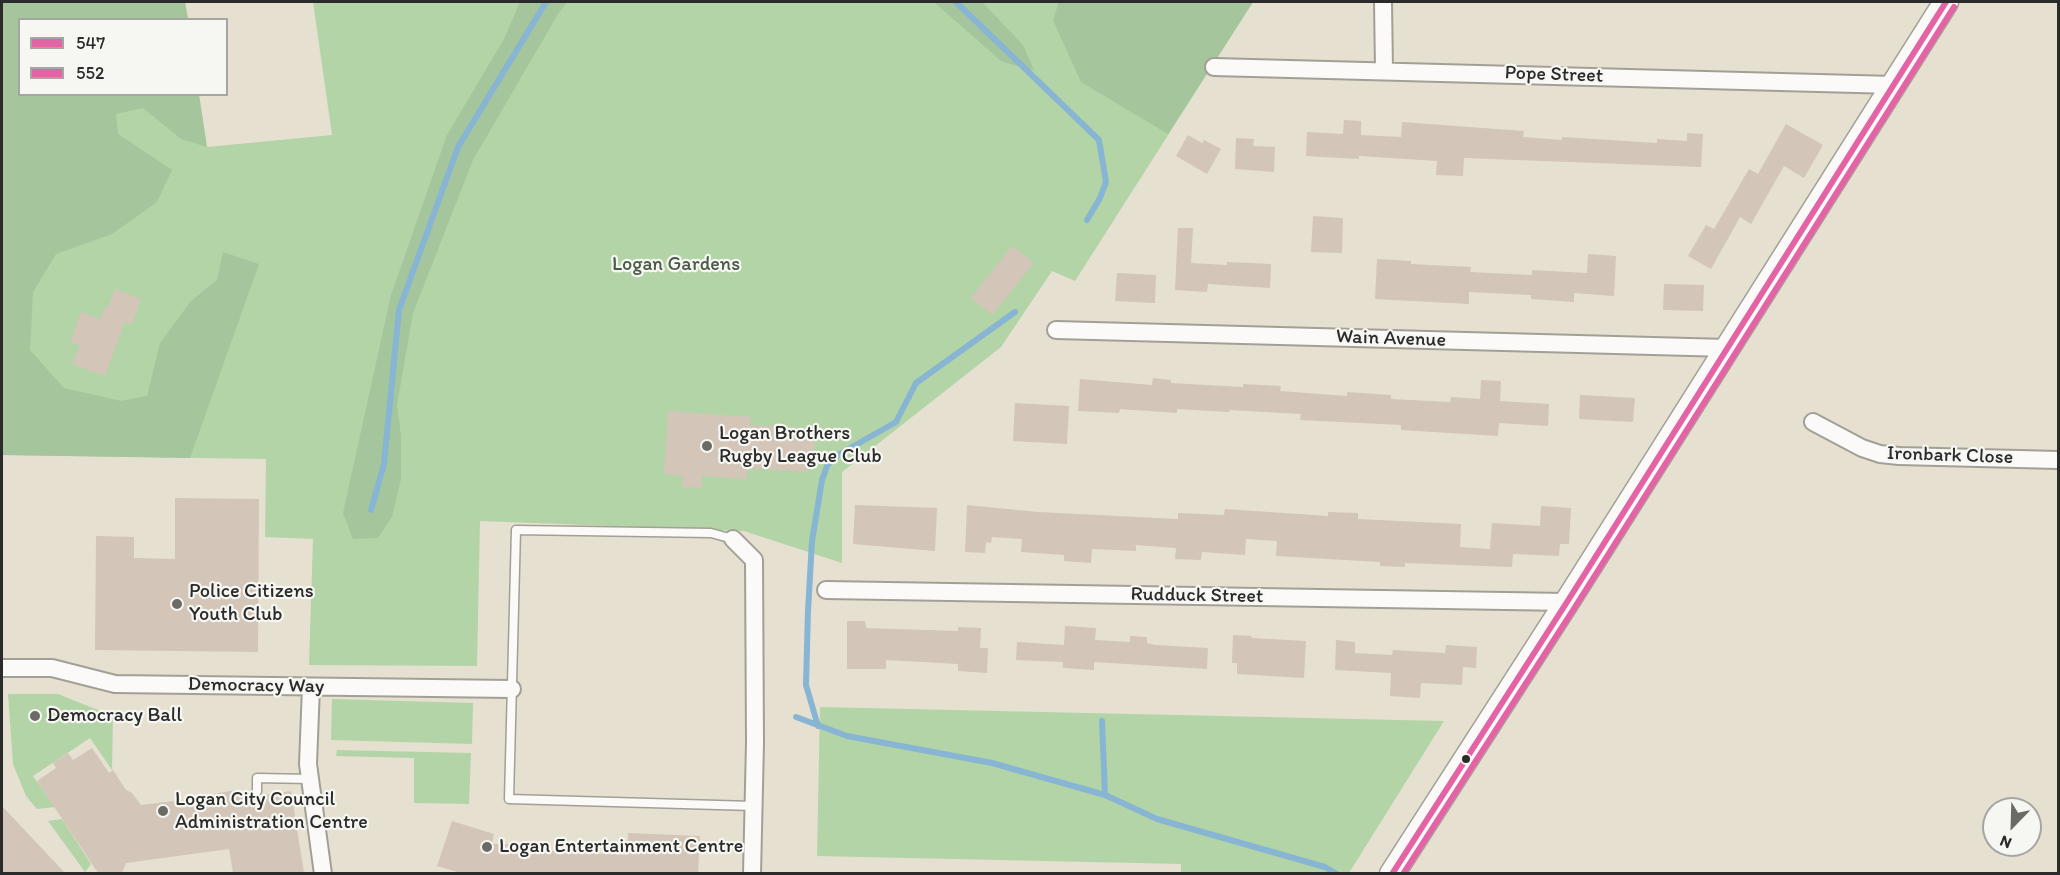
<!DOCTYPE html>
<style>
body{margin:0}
#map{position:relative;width:2060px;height:875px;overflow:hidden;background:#e6e0d0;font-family:Itim,sans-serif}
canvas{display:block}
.frame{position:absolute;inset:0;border:3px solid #2b2b2b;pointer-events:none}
.legend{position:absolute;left:18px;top:18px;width:210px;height:78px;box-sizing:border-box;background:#f6f6f2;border:2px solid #a5a5a2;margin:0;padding:8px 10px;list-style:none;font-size:18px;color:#2b2b2b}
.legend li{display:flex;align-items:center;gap:12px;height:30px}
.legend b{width:30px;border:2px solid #a5a5a2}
.north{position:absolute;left:1982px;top:797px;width:60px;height:60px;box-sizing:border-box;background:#f6f6f2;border:2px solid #a5a5a2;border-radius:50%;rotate:203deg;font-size:16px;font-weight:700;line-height:24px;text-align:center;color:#2b2b2b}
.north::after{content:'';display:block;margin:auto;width:21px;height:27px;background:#6c6a65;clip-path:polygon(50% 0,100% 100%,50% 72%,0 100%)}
</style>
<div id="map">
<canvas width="2060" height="875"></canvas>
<div class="frame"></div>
<ul class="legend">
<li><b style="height:8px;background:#e463a4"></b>547</li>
<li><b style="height:8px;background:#e463a4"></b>552</li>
</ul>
<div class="north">N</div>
</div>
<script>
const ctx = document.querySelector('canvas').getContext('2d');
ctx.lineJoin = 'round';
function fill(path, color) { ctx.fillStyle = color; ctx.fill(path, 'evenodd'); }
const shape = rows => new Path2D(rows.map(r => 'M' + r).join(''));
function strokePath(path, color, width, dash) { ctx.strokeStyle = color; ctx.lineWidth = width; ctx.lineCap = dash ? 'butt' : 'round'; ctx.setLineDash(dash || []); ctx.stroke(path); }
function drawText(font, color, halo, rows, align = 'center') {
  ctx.font = font + ' Itim,sans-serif'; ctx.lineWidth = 4.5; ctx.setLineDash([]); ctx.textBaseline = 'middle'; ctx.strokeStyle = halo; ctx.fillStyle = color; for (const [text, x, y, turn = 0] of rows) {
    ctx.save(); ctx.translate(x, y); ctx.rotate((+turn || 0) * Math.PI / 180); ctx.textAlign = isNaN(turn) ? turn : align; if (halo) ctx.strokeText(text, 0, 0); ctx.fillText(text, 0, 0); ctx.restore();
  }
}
const green = shape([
 [2,2,185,2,188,19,20,20,20,94,199,95,207,147,332,135,313,2,1253,2,1075,281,1052,271,1001,347,842,472,842,563,744,531,480,521,477,666,309,665,313,539,265,537,266,459,2,455],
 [8,694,58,694,113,716,112,770,90,738,33,776,55,807,37,809,26,796,13,764],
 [332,699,473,703,472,744,331,740],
 [820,707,1443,721,1444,721,1349,873,1181,874,1181,864,817,856],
 [337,750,471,753,469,804,414,803,414,758,336,756],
 [62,819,91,864,85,872,48,821]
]);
const forest = shape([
 [2,2,185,2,188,19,20,20,20,94,199,95,207,147,181,139,143,108,116,114,118,134,172,170,157,202,112,234,56,254,33,292,30,350,64,388,121,401,147,396,160,343,191,301,217,280,223,252,259,264,190,458,2,455],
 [520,2,567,2,558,14,473,160,413,313,397,405,401,436,401,479,392,517,378,538,353,539,343,513,391,295,447,135,504,39],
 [934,2,982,2,1023,45,1034,70,1002,62],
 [1059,2,1253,2,1168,134,1081,82,1053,20]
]);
const stream = shape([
 [956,2,1099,140,1106,182,1100,198,1087,220],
 [371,510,384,464,399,310,458,147,546,2],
 [796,717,847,736,992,763,1105,795,1157,819,1325,867,1337,874],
 [1102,721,1105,795],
 [818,726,806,685,808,611,812,541,822,480,827,466,838,455,896,422,916,383,1015,312]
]);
const building = shape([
 [1344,120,1361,121,1361,135,1401,137,1402,122,1524,131,1523,137,1562,140,1562,137,1657,143,1657,139,1687,141,1687,133,1703,134,1701,167,1464,158,1463,176,1436,175,1437,161,1359,156,1359,159,1306,156,1307,132,1343,134],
 [1786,124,1823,145,1804,178,1784,166,1751,224,1740,217,1711,269,1688,256,1706,225,1714,229,1749,169,1758,174],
 [1188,135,1202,143,1204,140,1221,149,1207,174,1176,156],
 [1236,138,1254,139,1253,146,1275,147,1274,172,1235,169],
 [1313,216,1343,218,1342,253,1311,252],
 [1178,228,1193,228,1191,263,1227,265,1227,262,1271,264,1270,288,1208,284,1207,292,1175,290],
 [1012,246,1034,263,992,315,971,298],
 [1588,254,1616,256,1614,296,1574,293,1574,302,1531,299,1531,295,1469,292,1469,304,1375,299,1377,259,1411,261,1411,264,1471,267,1470,272,1532,275,1532,270,1587,273],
 [1117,273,1156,275,1155,303,1115,301],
 [1664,284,1704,285,1703,311,1663,310],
 [115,289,141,299,132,324,125,321,105,376,72,364,80,345,70,342,81,312,100,319,105,306,108,307],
 [1153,378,1171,380,1171,383,1243,387,1243,384,1281,386,1280,391,1347,396,1347,392,1391,395,1391,399,1450,402,1451,397,1480,399,1481,380,1501,381,1500,401,1549,404,1548,426,1499,423,1498,436,1401,430,1401,425,1300,420,1301,414,1230,410,1229,412,1177,409,1177,413,1120,409,1119,413,1078,411,1080,379,1152,385],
 [1580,395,1635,398,1633,422,1579,419],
 [1015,403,1069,406,1067,444,1013,441],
 [668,411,751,417,750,425,815,429,814,463,808,462,808,472,747,468,747,479,702,476,702,488,682,487,683,476,664,474],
 [175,498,259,499,258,652,95,650,96,536,134,537,134,558,175,559],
 [855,505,937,508,935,551,853,544],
 [967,505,1038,512,1178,519,1178,513,1224,515,1225,509,1328,516,1328,512,1358,513,1358,519,1461,524,1460,547,1490,549,1492,523,1540,526,1541,506,1571,508,1569,544,1560,544,1559,556,1513,554,1512,567,1405,563,1405,567,1380,566,1380,562,1276,556,1277,541,1246,539,1245,555,1202,552,1201,560,1175,559,1176,548,1136,545,1136,551,1092,549,1091,563,1064,561,1064,555,1021,552,1022,539,992,537,991,543,986,542,985,553,965,552],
 [847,621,865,621,866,628,958,631,958,627,981,628,980,648,988,648,987,673,958,671,958,664,886,660,886,669,847,669],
 [1065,626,1096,628,1095,640,1130,642,1130,636,1147,637,1147,643,1156,645,1208,648,1207,669,1094,662,1094,670,1063,668,1063,662,1016,660,1017,642,1064,645],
 [1233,635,1252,636,1251,638,1306,641,1304,678,1237,674,1237,663,1232,663],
 [1336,640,1355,642,1355,653,1392,655,1393,650,1445,653,1446,645,1477,647,1476,668,1463,667,1462,685,1421,683,1420,698,1390,696,1391,673,1335,670],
 [92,748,109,773,113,770,126,790,132,793,141,805,215,796,214,794,235,790,245,791,246,798,291,791,304,873,233,873,229,849,126,863,122,873,98,873,37,781,56,768,53,763,68,753,73,760],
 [2,806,65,873,2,873],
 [452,821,494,834,492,844,532,844,532,850,627,855,628,833,700,836,698,873,461,873,437,866]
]);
const lane = shape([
 [733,539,711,533,516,530,509,799,753,806],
 [257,791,257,778,310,779]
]);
const street = shape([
 [1383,2,1384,70],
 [1214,67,1894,85],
 [1056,330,1727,348],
 [1813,422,1862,448,1880,454,1899,456,2058,460],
 [733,539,754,560,755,743,752,874],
 [826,590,1567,602],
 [2,668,52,668,115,684,512,689],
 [311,687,308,764,323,874]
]);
const secondary = shape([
 [1392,874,1567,602,1946,2]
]);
const bus1 = shape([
 [1392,874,1567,602,1946,2]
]);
const bus2 = shape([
 [1403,874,1575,607,1954,7]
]);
const markers = [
 [707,446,6,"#6c6a65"],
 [177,604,6,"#6c6a65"],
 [35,716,6,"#6c6a65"],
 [1466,759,5,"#2b2b2b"],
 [163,811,6,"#6c6a65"],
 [487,847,6,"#6c6a65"]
];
const streetNames = [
 ["Pope Street",1554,75,2],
 ["Wain Avenue",1391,339,2],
 ["Ironbark Close",1950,456,2],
 ["Rudduck Street",1197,596,1],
 ["Democracy Way",256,686,1]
];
const parkNames = [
 ["Logan Gardens",676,265]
];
const poiNames = [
 ["Logan Brothers",719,434],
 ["Rugby League Club",719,457],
 ["Police Citizens",189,592],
 ["Youth Club",189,615],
 ["Democracy Ball",47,716],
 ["Logan City Council",175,800],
 ["Administration Centre",175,823],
 ["Logan Entertainment Centre",499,847]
];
fill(green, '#b3d4a6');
fill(forest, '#a5c59c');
strokePath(stream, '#88b5d3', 6);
fill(building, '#d3c5b8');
strokePath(lane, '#a29f96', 11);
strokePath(street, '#a29f96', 20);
strokePath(secondary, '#a29f96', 27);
strokePath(lane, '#fbfaf8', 8);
strokePath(street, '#fbfaf8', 16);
strokePath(secondary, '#fbfaf8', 24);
strokePath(bus1, '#e463a4', 6);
strokePath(bus2, '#e463a4', 6);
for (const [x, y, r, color] of markers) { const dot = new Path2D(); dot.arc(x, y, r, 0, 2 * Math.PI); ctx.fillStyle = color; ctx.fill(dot); strokePath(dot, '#f6f6f2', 2); }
drawText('20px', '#2b2b2b', '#f6f6f2', streetNames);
drawText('20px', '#485b45', '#f6f6f2', parkNames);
drawText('20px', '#2b2b2b', '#f6f6f2', poiNames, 'left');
</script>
